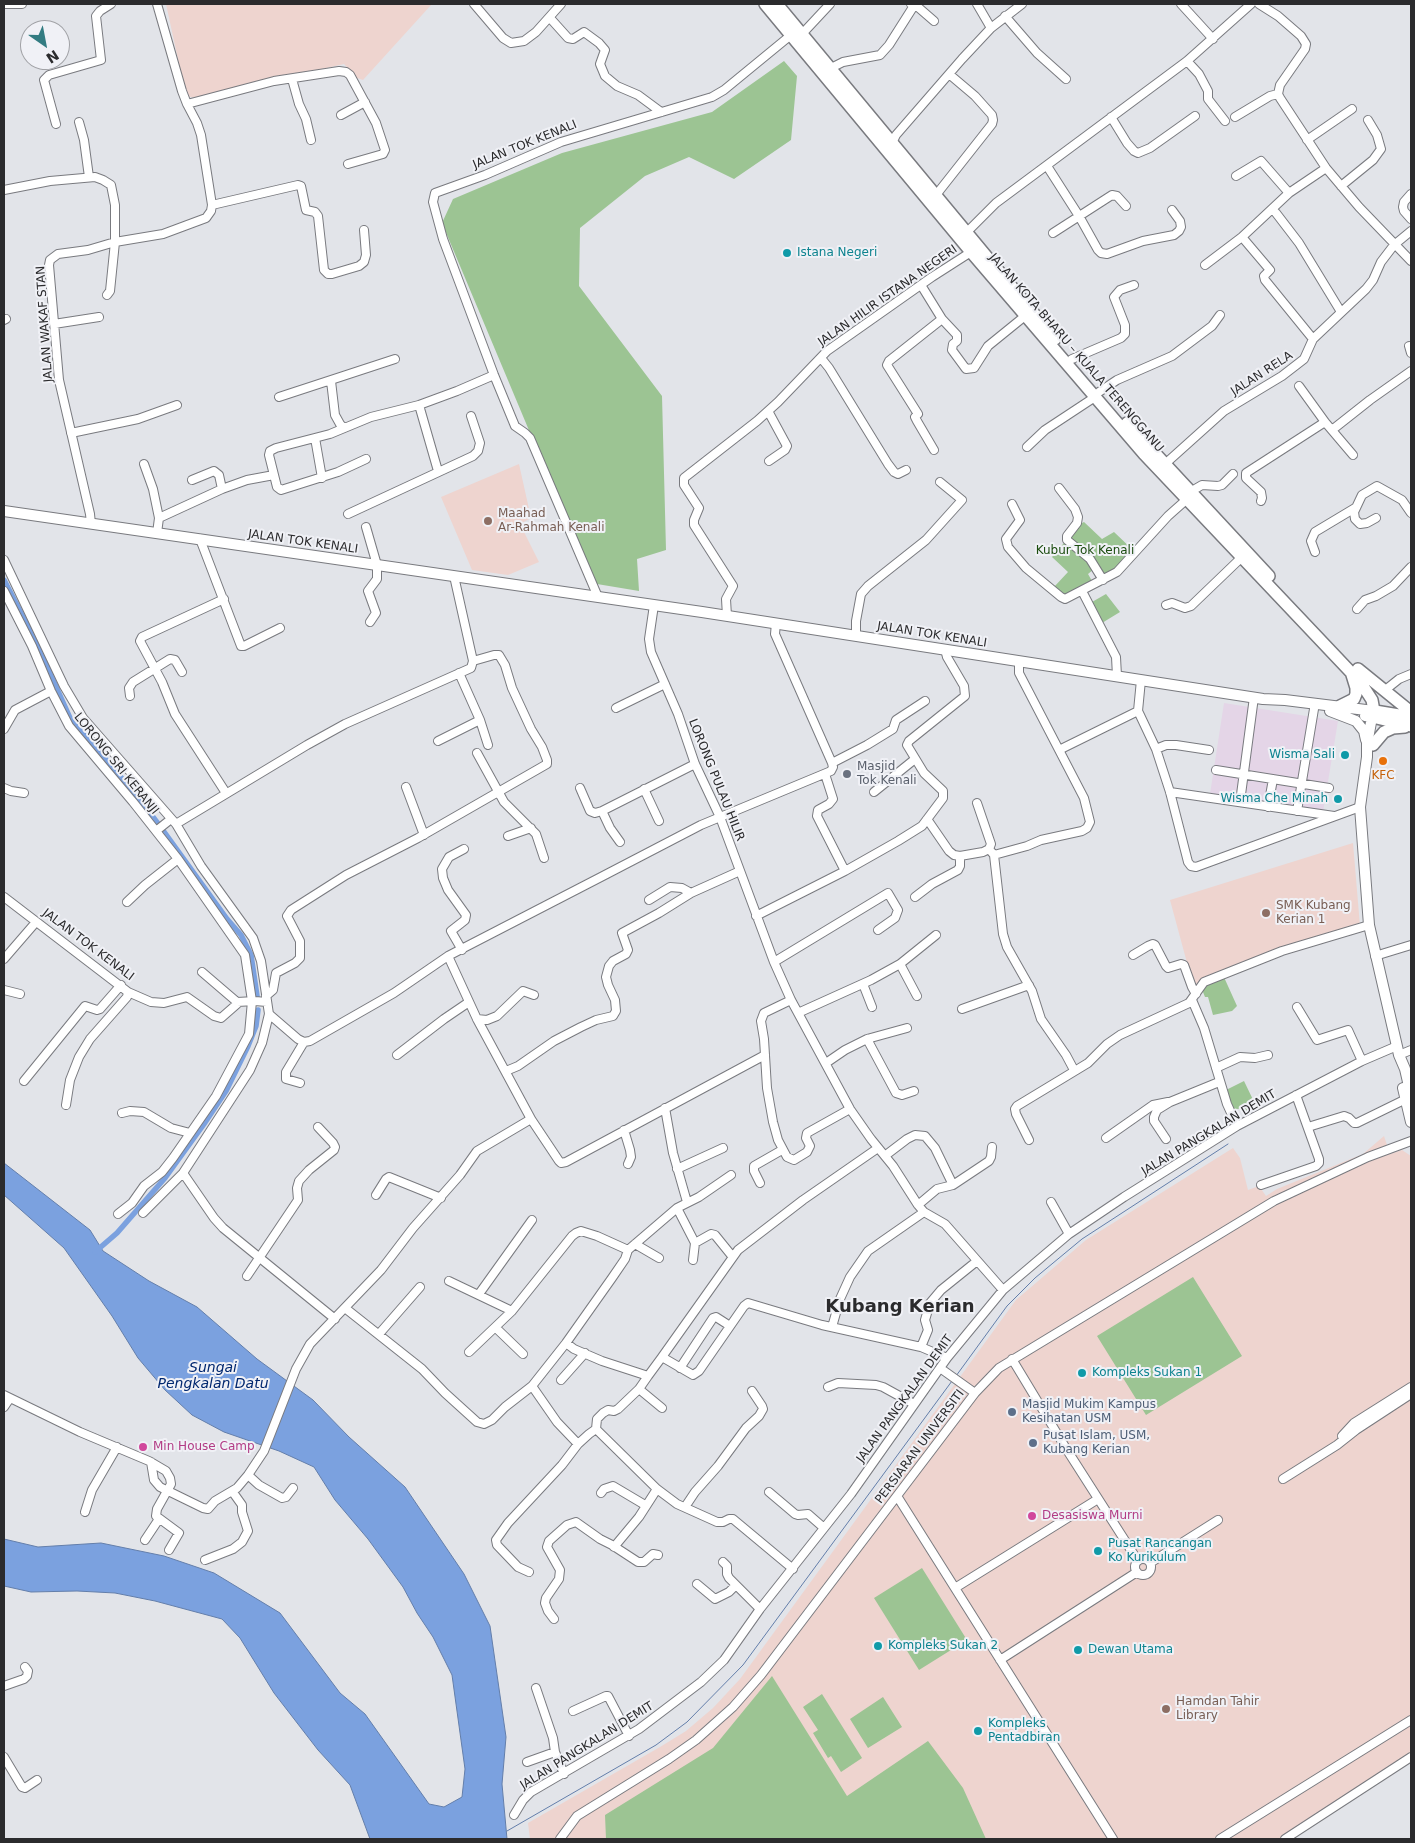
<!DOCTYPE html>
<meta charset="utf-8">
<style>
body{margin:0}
#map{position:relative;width:1415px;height:1843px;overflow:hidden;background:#e2e4e9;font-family:"DejaVu Sans",sans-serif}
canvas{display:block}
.frame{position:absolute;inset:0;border:5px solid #2b2b2d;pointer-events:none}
.north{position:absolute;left:20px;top:20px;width:50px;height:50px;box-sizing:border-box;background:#f0f1f6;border:1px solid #a1a2a6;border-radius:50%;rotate:147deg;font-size:14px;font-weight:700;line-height:20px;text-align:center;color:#2b2b2d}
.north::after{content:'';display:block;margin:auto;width:18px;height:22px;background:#337c82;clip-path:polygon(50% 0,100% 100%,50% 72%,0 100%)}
</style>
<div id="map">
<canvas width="1415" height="1843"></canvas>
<div class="frame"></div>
<div class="north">N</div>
</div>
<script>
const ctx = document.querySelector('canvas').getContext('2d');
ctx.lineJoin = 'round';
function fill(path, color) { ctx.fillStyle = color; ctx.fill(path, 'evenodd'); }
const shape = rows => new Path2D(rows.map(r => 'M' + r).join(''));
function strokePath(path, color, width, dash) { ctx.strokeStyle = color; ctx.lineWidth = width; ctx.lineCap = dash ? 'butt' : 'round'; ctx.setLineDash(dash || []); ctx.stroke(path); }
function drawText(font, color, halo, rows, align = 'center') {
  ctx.font = font + ' "DejaVu Sans",sans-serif'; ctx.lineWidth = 4; ctx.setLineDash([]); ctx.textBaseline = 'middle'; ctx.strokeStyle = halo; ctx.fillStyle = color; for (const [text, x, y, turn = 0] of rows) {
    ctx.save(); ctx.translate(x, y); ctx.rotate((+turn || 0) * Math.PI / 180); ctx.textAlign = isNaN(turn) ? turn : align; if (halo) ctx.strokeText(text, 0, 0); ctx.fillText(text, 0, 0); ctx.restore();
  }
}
const commercial = shape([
 [1224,703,1338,721,1323,812,1210,794]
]);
const education = shape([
 [166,4,432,4,363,80,357,78,344,64,195,98,186,96],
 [519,464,531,518,520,524,539,562,508,575,472,570,441,497],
 [1353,843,1360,926,1281,949,1193,985,1170,900],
 [1384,1136,1390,1154,1402,1150,1411,1156,1411,1752,1282,1839,530,1839,528,1823,660,1747,686,1731,713,1708,740,1679,1016,1300,1086,1240,1233,1148,1240,1158,1248,1190,1259,1186,1266,1196,1277,1189,1363,1154]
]);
const green = shape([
 [784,61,797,76,791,140,734,179,689,157,645,176,580,228,579,286,662,396,666,550,637,559,639,591,597,584,528,428,442,223,453,199,562,153,712,112],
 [1084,522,1102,539,1114,532,1134,551,1116,570,1102,575,1094,569,1088,574,1092,581,1064,596,1054,587,1068,572,1052,557,1080,524],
 [1106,594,1120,612,1102,623,1092,602],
 [1223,975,1237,1006,1232,1011,1213,1015,1208,997,1205,997,1203,992,1205,982],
 [1244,1081,1257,1108,1244,1115,1244,1109,1242,1108,1232,1110,1226,1090],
 [1193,1277,1242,1356,1146,1415,1097,1336],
 [922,1568,967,1640,919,1670,874,1598],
 [772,1676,847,1796,928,1741,963,1788,986,1839,606,1839,605,1815,713,1748],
 [822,1694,862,1758,841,1772,831,1756,828,1758,813,1733,818,1730,803,1707],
 [883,1697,902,1727,868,1748,850,1719]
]);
const water = shape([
 [4,1163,90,1230,103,1251,149,1281,197,1307,257,1359,313,1400,349,1437,405,1487,464,1574,490,1626,506,1737,502,1784,507,1839,370,1839,350,1785,318,1750,274,1693,240,1638,222,1619,155,1601,115,1593,77,1591,31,1592,4,1586,4,1539,38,1547,101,1543,164,1556,214,1573,280,1613,340,1693,365,1714,429,1804,444,1807,462,1797,465,1769,452,1675,433,1637,417,1613,403,1587,368,1539,335,1500,314,1467,279,1451,224,1432,192,1415,165,1390,138,1358,112,1316,64,1248,4,1195,4,1163]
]);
const stream = shape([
 [956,1376,1007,1306,1035,1278,1082,1239,1228,1144],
 [507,1831,656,1745,687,1722,743,1665,952,1381]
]);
const canal = shape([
 [4,580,37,644,70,718,137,796,159,825],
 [162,829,227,919,241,935,251,955,257,996],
 [95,1252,117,1233,165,1178,204,1124,226,1091,248,1046,256,1026,258,1010]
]);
const minor = shape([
 [4,4,22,4],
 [474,4,503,38,511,43,524,41,536,32,561,4],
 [911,4,919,8,934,21],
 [977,4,991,28],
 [1181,4,1213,39],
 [1259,4,1278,16,1301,36,1306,44,1305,49,1280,85,1278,94,1280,98,1326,168,1359,207,1411,261],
 [1005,16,1037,53,1066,79],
 [550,18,568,38,573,39,584,32,599,43,605,50,600,64,605,76,617,86,638,95,661,112],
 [802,34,830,4],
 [1187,61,1199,74,1208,91,1208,99,1225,121],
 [831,68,843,62,880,55,889,45,915,4],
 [292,79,299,104,306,119,311,140],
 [187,104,274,81,339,71,346,72,350,75,376,123,385,150,383,154,348,164],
 [341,115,365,102],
 [1111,117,1127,143,1134,151,1138,153,1150,148,1195,116],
 [1235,117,1270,96,1278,94],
 [79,122,84,140,89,177],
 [56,124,44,80,49,75,101,60,96,16,100,11,111,4],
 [1307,140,1352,109],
 [892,143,896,135,962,59,991,28,1022,4],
 [1047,166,1079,216,1098,250,1101,253,1107,254,1143,241,1174,235,1179,231,1181,227,1180,221,1172,210],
 [1236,176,1261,161,1289,193],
 [1341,186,1373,160,1381,149,1377,135,1368,120],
 [4,190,50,181,95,177,103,180,111,185,115,205,115,242,110,291,107,295],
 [1411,194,1404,202,1403,207,1404,211,1411,219],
 [936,195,992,124,993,120,992,115,975,96,949,74],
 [212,205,298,185,301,186,306,210,315,212,318,216,324,270,328,274,332,274,359,266,364,262,366,255,364,230],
 [1272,209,1276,213,1299,243,1341,312],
 [966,233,996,203,1187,61,1251,4],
 [1053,233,1112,195,1117,196,1126,206],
 [1242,237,1270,270,1264,276,1265,280,1313,339],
 [1205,265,1242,237,1289,193,1326,168],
 [921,285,942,319,957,335,957,341,953,344,952,350,966,369,974,368,988,346,1025,316],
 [4,320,6,319],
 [54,324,99,317],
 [1409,346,1411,353],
 [821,358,829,368,888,464,894,472,898,474,906,470],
 [1072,359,1121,338,1125,334,1125,325,1114,297,1120,290,1134,285],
 [331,381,335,415,340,424,344,428],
 [1299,386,1325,422,1353,455],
 [1099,392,1117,380,1172,356,1212,326,1220,315],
 [279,397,395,359],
 [419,405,438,471],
 [768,411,787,446,785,450,769,461],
 [1332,430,1370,400,1411,371],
 [71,433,138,419,177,405],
 [315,438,322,478],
 [1027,447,1045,430,1095,397],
 [934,450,917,421,915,417,918,414,887,365,889,361,942,319],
 [366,459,338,472,281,490,277,487,269,455,270,451,276,448,330,434,371,417,419,405,457,391,494,375],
 [144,464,153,489,159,518,157,533],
 [1165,464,1224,411,1282,376,1304,359,1313,339,1366,289,1373,280,1381,262,1394,245,1411,231],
 [192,480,214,471,219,475,222,489],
 [1059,488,1075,509,1078,517,1077,523,1067,536,1067,540,1090,559,1103,580],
 [1190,492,1202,485,1218,486,1222,485,1233,474],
 [1261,501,1262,498,1261,492,1246,478,1246,473,1325,422],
 [1012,504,1020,520,1006,539,1008,547,1026,568,1061,597,1065,599,1117,572,1168,516,1186,500],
 [348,514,473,456,478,451,480,443,471,416],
 [159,518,222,489,247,480,274,475],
 [1376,518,1367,523,1360,524,1355,519,1354,512,1362,495,1377,486,1402,500,1411,513],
 [91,524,90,514,59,380,49,265,50,260,58,254,88,250,115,242,163,234,206,218,211,211,212,205,201,135,197,123,187,104,182,91,157,4],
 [366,527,377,565,377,579,368,591,376,613,370,622],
 [200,539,241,646,244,646,280,628],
 [1315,552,1311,541,1315,532,1355,508],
 [4,560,64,686,83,718,176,824,201,866,253,938,261,961,269,1014,262,1043,250,1070,183,1173,143,1213],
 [4,591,32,646,51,691,69,726,133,802,178,859,145,885,127,902],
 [1082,591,1116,657,1117,676],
 [598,597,530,438,525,433,515,426,494,375,443,239,433,202,435,193,485,175,561,142,712,97,724,90,791,35],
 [224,599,142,637,140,641,162,682,175,714,226,793],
 [654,605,649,639,651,652,678,714,695,764,720,817,774,962,791,1000,850,1109,871,1139,893,1166,918,1205,924,1212,945,1224,1003,1290],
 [1166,605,1172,603,1185,608,1191,606,1241,558],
 [1357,609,1365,600,1376,596,1393,586,1411,567],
 [727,616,726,599,733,586,694,525,694,520,699,508,684,485,684,478,757,421,778,402,827,351,932,277,971,252],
 [856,636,856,621,861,594,868,586,926,540,962,500,940,482],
 [459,673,480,720,488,745],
 [1141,680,1138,711,1156,749,1170,792,1188,862,1191,866,1196,867,1360,807],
 [1384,691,1399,679,1411,674],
 [130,696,129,688,133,682,170,659,175,660,182,672],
 [616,708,665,684],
 [4,729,15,710,51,691],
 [438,741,480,720],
 [1156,749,1166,745,1176,745,1209,750],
 [1059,750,1138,711],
 [477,753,504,802,536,834,544,858],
 [832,763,867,745,893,729,896,720,925,701],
 [1216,770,1329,788],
 [825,774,833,799,829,804,818,810,817,816,845,871],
 [406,787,424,835],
 [4,788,11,791,24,793],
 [580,788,590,811,595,813,602,811],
 [644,789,659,821],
 [874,792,915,759],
 [1170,792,1334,816],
 [1240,802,1254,697],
 [1268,807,1273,779],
 [1297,811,1314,709],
 [927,819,949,851,954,855,960,856,983,852,989,849,991,844,977,803],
 [176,824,307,745,345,724,471,668,473,661,454,576],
 [156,831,171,819],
 [508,836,531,828],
 [620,842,610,828,602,811,695,764],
 [989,849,994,855,1003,934,1007,947,1032,991,1041,1019,1066,1055,1074,1070],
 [994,855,1027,846,1041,840,1082,831,1087,828,1090,822,1084,798,1019,673,1019,661],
 [4,897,128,992,151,1002,164,1003,187,997,214,1016,221,1018,237,1004,237,1002,255,1001,267,1002],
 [915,897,932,884,958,870,960,866,960,856],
 [649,900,670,887,682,888,691,893,740,871],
 [756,916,845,871,898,841,922,826,943,798,943,791,924,773,907,745,909,741,965,696,964,686,947,657,945,649],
 [462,950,451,931,465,920,466,915,448,890,443,878,442,869,449,857,464,849],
 [1133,955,1148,946,1153,944,1155,945,1166,966,1168,968,1181,964,1184,965,1192,987,1196,994],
 [448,956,477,1019,531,1119],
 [1375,956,1411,945],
 [4,959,36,922],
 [774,962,888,893,898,910,895,918,878,930],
 [900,964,917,996],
 [202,972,237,1002],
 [863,984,872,1007],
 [4,990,20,994],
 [266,996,273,990,276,973,295,963,300,958,300,941,287,916,291,910,346,875,418,838,547,764,547,760,542,747,531,729,512,688,505,665,499,655,494,655,473,661],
 [791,1000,764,1013,761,1021,764,1039,767,1088,773,1122,778,1140,787,1157,794,1160,807,1152,810,1146,806,1138,807,1133,850,1109],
 [1192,1000,1204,1028,1227,1104,1237,1126],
 [1297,1007,1317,1040,1348,1030,1362,1061],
 [962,1009,1029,985],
 [798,1013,871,980,900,964,936,935],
 [269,1014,298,1039,304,1042,310,1041,394,993,448,956,601,877,701,825,831,771,833,767,832,763,775,634,776,623],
 [477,1019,487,1020,497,1016,523,991,534,995],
 [867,1039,896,1093,902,1095,914,1091],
 [397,1055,444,1019,469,1002],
 [1399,1055,1411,1050],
 [826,1063,845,1050,867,1039,907,1028],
 [1216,1068,1240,1057,1255,1058,1268,1055],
 [506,1071,518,1066,554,1041,581,1027,596,1020,613,1016,616,1011,615,1000,608,985,606,977,609,966,613,961,626,954,628,950,622,933,659,913,691,893],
 [24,1081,85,1006,97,1010,100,1009,121,985],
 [300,1083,286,1079,286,1072,304,1042],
 [66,1105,70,1080,79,1057,90,1039,127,997,128,992],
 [665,1108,673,1153,687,1202],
 [122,1113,130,1111,144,1112,171,1128,190,1133],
 [1308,1127,1344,1116,1349,1118,1354,1123,1357,1123,1406,1099],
 [624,1130,630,1150,631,1157,628,1164],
 [1106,1138,1153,1105,1168,1102],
 [1166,1139,1154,1121,1154,1117,1157,1110,1170,1102,1219,1082],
 [1029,1140,1016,1114,1015,1109,1017,1106,1088,1063,1107,1044,1120,1035,1189,1003,1204,982,1282,951,1369,925],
 [886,1155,907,1139,915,1135,925,1136,935,1148,953,1185],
 [677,1169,723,1148],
 [183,1173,214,1218,223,1228,335,1319],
 [760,1183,754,1171,754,1166,782,1150],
 [1261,1185,1316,1166,1319,1163,1319,1159,1296,1095],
 [376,1195,386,1179,389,1177,441,1198],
 [1051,1202,1069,1234],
 [918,1205,937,1189,953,1185,989,1161,991,1157,992,1147],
 [677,1208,695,1243],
 [118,1214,132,1203,144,1186,162,1172,173,1158,216,1096,249,1034,252,1001,245,955,178,859],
 [635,1244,659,1258],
 [693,1260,695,1243,711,1234,715,1235,732,1256],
 [247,1276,298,1200,297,1188,299,1181,309,1170,334,1150,335,1147,333,1143,318,1127],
 [449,1281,512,1311],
 [479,1294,532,1220],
 [345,1308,422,1369,445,1393,477,1422,484,1424,492,1420,505,1407,532,1386],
 [832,1327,840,1299,850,1277,868,1251,924,1212],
 [496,1328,523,1354],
 [379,1334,420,1287],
 [566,1343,574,1349,602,1361,648,1376,662,1357,693,1375,699,1371,744,1306,748,1303,822,1325,921,1347,947,1358],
 [921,1347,928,1330,925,1320,930,1303,941,1290,977,1261],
 [469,1352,512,1311,572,1236,576,1233,581,1231,597,1236,628,1250],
 [662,1357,738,1250,803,1200,878,1148],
 [1012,1359,1067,1450,1138,1561],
 [680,1368,713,1318,716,1317,730,1326],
 [940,1368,975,1393],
 [561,1380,585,1353],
 [828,1387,838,1383,876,1385,883,1387,914,1404],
 [639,1389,662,1408],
 [4,1395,80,1432,149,1461,166,1471,170,1478,171,1484,157,1509,156,1516,179,1533,169,1550],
 [4,1407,10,1398],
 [596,1429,657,1489,677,1504,717,1522,723,1522,729,1519,733,1519,793,1569],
 [596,1429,597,1419,603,1413,608,1410,614,1411,618,1409,639,1389,648,1376],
 [1342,1436,1354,1423,1411,1387],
 [578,1444,557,1422,532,1386,566,1343,612,1278,625,1259,628,1250,677,1208,699,1197,731,1175],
 [151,1462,154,1480,160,1487,203,1508,208,1509,215,1501,237,1488,248,1475,264,1451,296,1369,310,1344,381,1270,413,1228,460,1175,477,1151,531,1119,559,1161,561,1163,566,1162,765,1055],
 [248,1475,259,1485,282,1498,286,1497,293,1488],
 [1283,1479,1337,1445,1356,1430,1411,1394],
 [769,1492,795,1514,798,1515,808,1514,824,1528],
 [601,1493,604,1489,613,1486,645,1505],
 [897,1496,1113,1839],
 [685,1507,695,1492,718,1466,746,1428,759,1416,763,1409,762,1406,752,1391],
 [85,1512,92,1490,117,1447],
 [145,1540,159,1519],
 [614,1547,639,1517,657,1489],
 '1135 1567a8 8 0 1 1 16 0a8 8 0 1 1-16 0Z',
 [205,1560,233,1549,242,1542,248,1531,242,1512,242,1505,232,1491],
 [723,1562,727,1566,727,1574,729,1578,760,1609],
 [1150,1563,1218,1520],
 [529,1572,518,1567,497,1545,496,1540,508,1523,562,1465,578,1444,589,1434,596,1429],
 [697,1584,715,1599,729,1592,736,1585],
 [955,1588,1098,1499],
 [554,1619,548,1611,545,1603,546,1598,559,1579,560,1570,547,1547,549,1541,567,1525,576,1522,600,1539,612,1545,638,1562,644,1562,653,1554,658,1555],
 [1000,1660,1137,1572],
 [4,1686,24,1679,27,1676,28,1671,25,1667],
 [536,1688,553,1738,555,1752,564,1774],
 [573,1711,606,1696,608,1696,629,1736],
 [4,1757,22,1787,25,1788,37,1780],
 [527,1762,555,1752],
 [514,1815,523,1800,531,1792,639,1729,701,1682,724,1660,760,1609,851,1494,947,1358,1003,1290,1069,1234,1124,1197,1237,1126,1362,1061,1397,1046],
 [560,1839,577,1816,669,1759,696,1740,733,1707,761,1675,975,1393,999,1368,1274,1201,1368,1157,1411,1141],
 [1220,1839,1411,1720],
 [1285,1839,1411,1757]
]);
const major = shape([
 [4,511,702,612,1263,699,1285,700,1374,711],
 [1330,711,1356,721,1364,731,1366,740],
 [1365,716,1372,717,1367,744,1367,757,1360,807,1369,925,1399,1055,1405,1069,1411,1095],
 [1403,1088,1411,1122]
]);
const highway = shape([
 [765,4,971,252,1144,454,1361,683,1372,700,1374,711,1372,717,1411,726],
 [777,4,1055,339],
 [1127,423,1269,576],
 [1358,669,1411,712],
 [1340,706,1354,699,1356,694,1356,688,1352,675],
 [1375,711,1411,717],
 [1373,745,1384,732,1393,728,1405,727]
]);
const markers = [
 [787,253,5,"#0f9aa8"],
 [488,521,5,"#8d6e63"],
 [1345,755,5,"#0f9aa8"],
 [1383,761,5,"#e8710a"],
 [847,774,5,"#6b7280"],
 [1338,799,5,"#0f9aa8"],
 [1266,913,5,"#8d6e63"],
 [1082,1373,5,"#0f9aa8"],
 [1012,1412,5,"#5c6f8a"],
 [1033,1443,5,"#5c6f8a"],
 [143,1447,5,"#d1479c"],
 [1032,1516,5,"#d1479c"],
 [1098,1551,5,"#0f9aa8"],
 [878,1646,5,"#0f9aa8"],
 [1078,1650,5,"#0f9aa8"],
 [1166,1709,5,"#8d6e63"],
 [978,1731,5,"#0f9aa8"]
];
const streetNames = [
 ["JALAN TOK KENALI",525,145,-22],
 ["JALAN HILIR ISTANA NEGERI",888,296,-35],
 ["JALAN WAKAF STAN",45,324,-94],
 ["JALAN KOTA BHARU – KUALA TERENGGANU",1076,353,49],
 ["JALAN RELA",1262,374,-33],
 ["JALAN TOK KENALI",303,542,8],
 ["JALAN TOK KENALI",932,635,9],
 ["LORONG SRI KERANJI",116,764,51],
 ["LORONG PULAU HILIR",716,780,68],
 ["JALAN TOK KENALI",88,945,37],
 ["JALAN PANGKALAN DEMIT",1209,1133,-31],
 ["JALAN PANGKALAN DEMIT",905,1399,-54],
 ["PERSIARAN UNIVERSITI",920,1447,-53],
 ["JALAN PANGKALAN DEMIT",587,1746,-32]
];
const cultureNames = [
 ["Istana Negeri",797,253],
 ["Wisma Sali",1335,755,"right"],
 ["Wisma Che Minah",1328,799,"right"],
 ["Kompleks Sukan 1",1092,1373],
 ["Pusat Rancangan",1108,1544],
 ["Ko Kurikulum",1108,1558],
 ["Kompleks Sukan 2",888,1646],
 ["Dewan Utama",1088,1650],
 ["Kompleks",988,1724],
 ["Pentadbiran",988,1738]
];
const educationNames = [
 ["Maahad",498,514],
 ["Ar-Rahmah Kenali",498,528],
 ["SMK Kubang",1276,906],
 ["Kerian 1",1276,920],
 ["Hamdan Tahir",1176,1702],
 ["Library",1176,1716]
];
const parkNames = [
 ["Kubur Tok Kenali",1085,551]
];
const worshipNames = [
 ["Masjid",857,767],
 ["Tok Kenali",857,781]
];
const foodNames = [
 ["KFC",1383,776]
];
const serviceNames = [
 ["Masjid Mukim Kampus",1022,1405],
 ["Kesihatan USM",1022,1419],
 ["Pusat Islam, USM,",1043,1436],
 ["Kubang Kerian",1043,1450]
];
const hotelNames = [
 ["Min House Camp",153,1447],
 ["Desasiswa Murni",1042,1516]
];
const waterNames = [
 ["Sungai",213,1368],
 ["Pengkalan Datu",213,1384]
];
const districtNames = [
 ["Kubang Kerian",900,1307]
];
fill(commercial, '#e4d5e7');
fill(education, '#eed4cf');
fill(green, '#9cc493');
fill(water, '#7ba1df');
strokePath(water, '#637eaa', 1);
strokePath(stream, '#637eaa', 1);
strokePath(canal, '#7ba1df', 5.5);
strokePath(minor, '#797a7f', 10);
strokePath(major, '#797a7f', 12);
strokePath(highway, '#797a7f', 14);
strokePath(minor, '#fff', 8);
strokePath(major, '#fff', 10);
strokePath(highway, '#fff', 11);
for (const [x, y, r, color] of markers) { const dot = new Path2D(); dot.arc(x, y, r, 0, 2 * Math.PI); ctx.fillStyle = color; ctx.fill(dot); strokePath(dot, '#f0f1f6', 2); }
drawText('12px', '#2b2b2d', '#f0f1f6', streetNames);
drawText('12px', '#0d838f', '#f0f1f6', cultureNames, 'left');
drawText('12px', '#785e54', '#f0f1f6', educationNames, 'left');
drawText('12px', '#1b4c0f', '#f0f1f6', parkNames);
drawText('12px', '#5b616d', '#f0f1f6', worshipNames, 'left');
drawText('12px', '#c56008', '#f0f1f6', foodNames);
drawText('12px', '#4e5e75', '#f0f1f6', serviceNames, 'left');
drawText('12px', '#b23c85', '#f0f1f6', hotelNames, 'left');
drawText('italic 14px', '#00276f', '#f0f1f6', waterNames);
drawText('bold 18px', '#2b2b2d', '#f0f1f6', districtNames);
</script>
